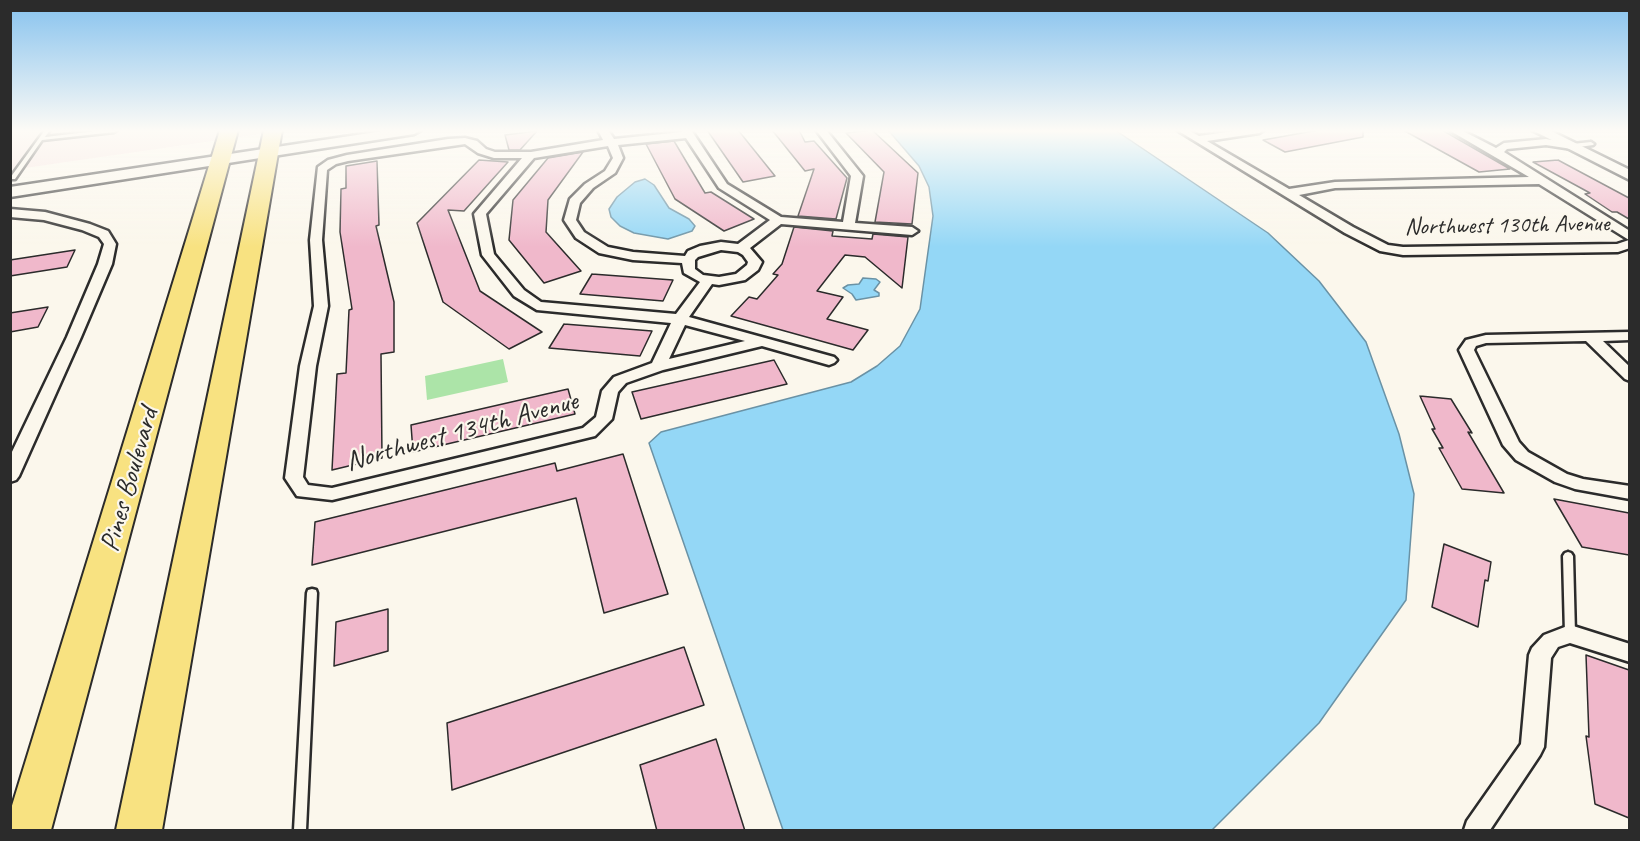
<!DOCTYPE html>
<style>
body{margin:0}
#map{position:relative;width:1640px;height:841px;overflow:hidden;background:#fbf7ec;font-family:Caveat,sans-serif}
canvas{display:block}
.frame{position:absolute;inset:0;border:12px solid #2b2b2b;pointer-events:none}
</style>
<div id="map">
<canvas width="1640" height="841"></canvas>
<div class="frame"></div>
</div>
<script>
const ctx = document.querySelector('canvas').getContext('2d');
ctx.lineJoin = 'round';
function fill(path, color) { ctx.fillStyle = color; ctx.fill(path, 'evenodd'); }
const shape = rows => new Path2D(rows.map(r => 'M' + r).join(''));
function strokePath(path, color, width, dash) { ctx.strokeStyle = color; ctx.lineWidth = width; ctx.lineCap = dash ? 'butt' : 'round'; ctx.setLineDash(dash || []); ctx.stroke(path); }
function drawText(font, color, halo, rows, align = 'center') {
  ctx.font = font + ' Caveat,sans-serif'; ctx.lineWidth = 4.5; ctx.setLineDash([]); ctx.textBaseline = 'middle'; ctx.strokeStyle = halo; ctx.fillStyle = color; for (const [text, x, y, turn = 0] of rows) {
    ctx.save(); ctx.translate(x, y); ctx.rotate((+turn || 0) * Math.PI / 180); ctx.textAlign = isNaN(turn) ? turn : align; if (halo) ctx.strokeText(text, 0, 0); ctx.fillText(text, 0, 0); ctx.restore();
  }
}
const built = shape([
 [10,130,289,130,11,170]
]);
const green = shape([
 [503,359,508,382,427,400,425,376]
]);
const water = shape([
 [888,130,1115,130,1268,233,1319,281,1366,342,1399,434,1414,494,1406,600,1319,723,1212,830,783,830,649,443,661,432,851,382,877,366,900,346,920,309,933,216,929,187,919,166,888,130],
 [645,179,654,185,669,208,689,219,695,226,692,231,668,239,634,233,620,226,611,217,609,209,617,197,635,182,645,179],
 [863,278,876,279,880,282,874,290,879,293,879,296,856,300,852,294,843,288,848,285,859,284,863,278]
]);
const building = shape([
 [707,130,738,130,775,176,743,182,707,130],
 [772,130,799,130,805,142,814,141,847,178,836,219,798,216,814,169,805,171,772,130],
 [872,130,918,173,912,224,875,222,884,172,846,133,872,130],
 [1319,130,1363,130,1363,137,1285,152,1263,140,1319,130],
 [1403,130,1442,130,1510,169,1479,172,1403,130],
 [537,131,520,150,509,150,505,135,537,131],
 [674,141,705,193,711,192,754,219,724,231,675,199,646,144,674,141],
 [583,152,548,200,546,232,581,271,544,283,509,240,513,200,548,158,583,152],
 [479,160,508,162,464,211,448,210,480,291,542,332,509,349,443,302,417,223,479,160],
 [1558,160,1629,198,1629,219,1617,212,1612,212,1585,194,1590,193,1533,162,1558,160],
 [377,161,379,225,376,226,394,302,394,352,381,354,382,458,332,470,337,374,346,373,349,310,352,309,340,232,341,189,346,188,346,166,377,161],
 [794,227,833,231,832,236,872,239,873,234,908,237,902,288,865,257,845,255,817,291,843,297,827,319,868,330,853,350,731,316,749,297,757,299,778,275,773,274,782,264,794,227],
 [75,250,67,267,10,276,10,260,75,250],
 [592,274,673,280,663,301,580,294,592,274],
 [48,307,38,327,10,332,10,313,48,307],
 [564,324,652,331,640,356,549,348,564,324],
 [774,360,787,384,641,419,632,392,774,360],
 [568,389,575,414,413,452,411,425,568,389],
 [1420,396,1451,399,1472,433,1468,432,1504,493,1462,489,1439,448,1443,448,1432,429,1435,429,1420,396],
 [623,454,668,594,604,613,576,498,312,565,315,522,555,463,557,471,623,454],
 [1554,499,1629,513,1629,555,1582,547,1554,499],
 [1444,544,1491,562,1488,581,1485,580,1478,627,1432,607,1444,544],
 [388,609,388,651,334,666,336,622,388,609],
 [684,647,704,705,452,790,447,723,684,647],
 [1586,655,1629,670,1629,818,1595,804,1586,736,1589,737,1586,655],
 [716,739,745,831,657,831,640,765,716,739]
]);
const lane = shape([
 [45,130,50,130,45,137,105,130,117,130,114,132,42,140,15,179,11,179,10,178,45,130],
 [1591,142,1594,144,1593,145,1572,148,1569,146,1572,144,1591,142],
 [1568,552,1571,553,1573,556,1575,634,1574,637,1570,638,1566,637,1565,634,1563,556,1565,553,1568,552],
 [312,589,316,590,317,593,306,830,294,830,307,593,308,590,312,589]
]);
const street = shape([
 [598,130,608,130,614,139,682,132,681,130,691,130,727,184,781,217,843,222,851,176,816,130,826,130,863,176,855,223,912,227,918,231,912,235,781,224,750,248,762,262,758,270,745,280,719,285,712,284,689,317,834,357,837,360,834,363,829,365,762,346,663,370,626,383,618,392,612,419,595,436,332,500,297,496,285,478,300,366,314,306,310,240,318,167,328,160,347,155,448,139,465,138,477,141,486,149,495,152,531,152,603,140,598,130],
 [686,138,719,188,770,220,738,244,721,242,700,246,688,251,685,256,633,252,608,247,584,232,576,220,580,203,593,188,615,173,623,158,618,145,686,138],
 [465,144,478,153,494,158,522,158,474,214,482,255,514,296,537,310,671,323,652,363,614,377,602,391,596,417,583,428,332,488,308,485,303,477,316,366,328,306,322,240,327,170,336,164,348,161,465,144],
 [608,146,613,158,605,171,585,184,570,199,564,220,576,238,599,253,633,260,682,263,684,273,700,282,676,314,541,302,524,290,494,254,486,214,534,158,608,146],
 [721,250,738,252,743,255,748,262,747,265,736,274,719,277,703,275,695,269,695,260,698,257,721,250],
 [685,325,745,341,669,359,685,325],
 [1177,130,1188,130,1199,136,1241,130,1264,130,1259,133,1207,141,1289,189,1335,182,1529,177,1449,130,1461,130,1496,148,1504,143,1546,139,1576,144,1577,146,1572,149,1546,145,1507,149,1504,152,1630,231,1630,248,1618,252,1403,255,1380,251,1345,233,1177,130],
 [1539,184,1629,240,1617,244,1403,247,1388,245,1353,227,1299,195,1335,188,1539,184],
 [10,209,45,212,90,224,108,231,116,244,112,264,81,337,19,476,16,480,10,482,10,456,67,337,98,264,104,244,99,237,82,230,44,220,10,217,10,209],
 [1630,332,1630,340,1603,341,1630,367,1630,381,1625,379,1586,341,1486,343,1476,346,1474,350,1519,442,1528,452,1567,474,1583,479,1630,486,1630,499,1575,489,1555,482,1516,460,1503,445,1459,350,1466,340,1486,335,1630,332],
 [1570,625,1630,644,1630,662,1570,643,1558,647,1551,658,1544,747,1540,755,1490,830,1464,830,1467,821,1521,744,1529,655,1532,648,1544,635,1570,625]
]);
const secondary = shape([
 [390,130,421,130,414,134,10,197,10,187,390,130],
 [1532,130,1549,130,1630,170,1630,180,1532,130]
]);
const highway = shape([
 [220,130,238,130,51,830,10,830,10,812,220,130],
 [264,130,282,130,162,830,116,830,264,130]
]);
const farStreetnames = [
 ["Northwest 130th Avenue",1507,226,-1]
];
const streetNames = [
 ["Northwest 134th Avenue",462,432,-15],
 ["Pines Boulevard",130,480,-74]
];
fill(built, '#f8e4e2');
fill(green, '#ace4a8');
fill(water, '#94d7f6');
strokePath(water, '#6a92a5', 1.5);
fill(building, '#f0b8cb');
strokePath(building, '#2b2b2b', 1.5);
strokePath(lane, '#2b2b2b', 5);
strokePath(street, '#2b2b2b', 5);
strokePath(secondary, '#2b2b2b', 5);
strokePath(highway, '#2b2b2b', 4);
fill(lane, '#fbf7ec');
fill(street, '#fbf7ec');
fill(secondary, '#fbf7ec');
fill(highway, '#f8e281');
const sky = ctx.createLinearGradient(0, 0, 0, 247);
sky.addColorStop(0, '#86c2ee');
sky.addColorStop(0.53, '#fdfbf6');
sky.addColorStop(1, '#fdfbf600');
ctx.fillStyle = sky;
ctx.fillRect(0, 0, 1640, 247);
drawText('24px', '#2b2b2b', '#fbf7ec', farStreetnames);
drawText('28px', '#2b2b2b', '#fbf7ec', streetNames);
</script>
